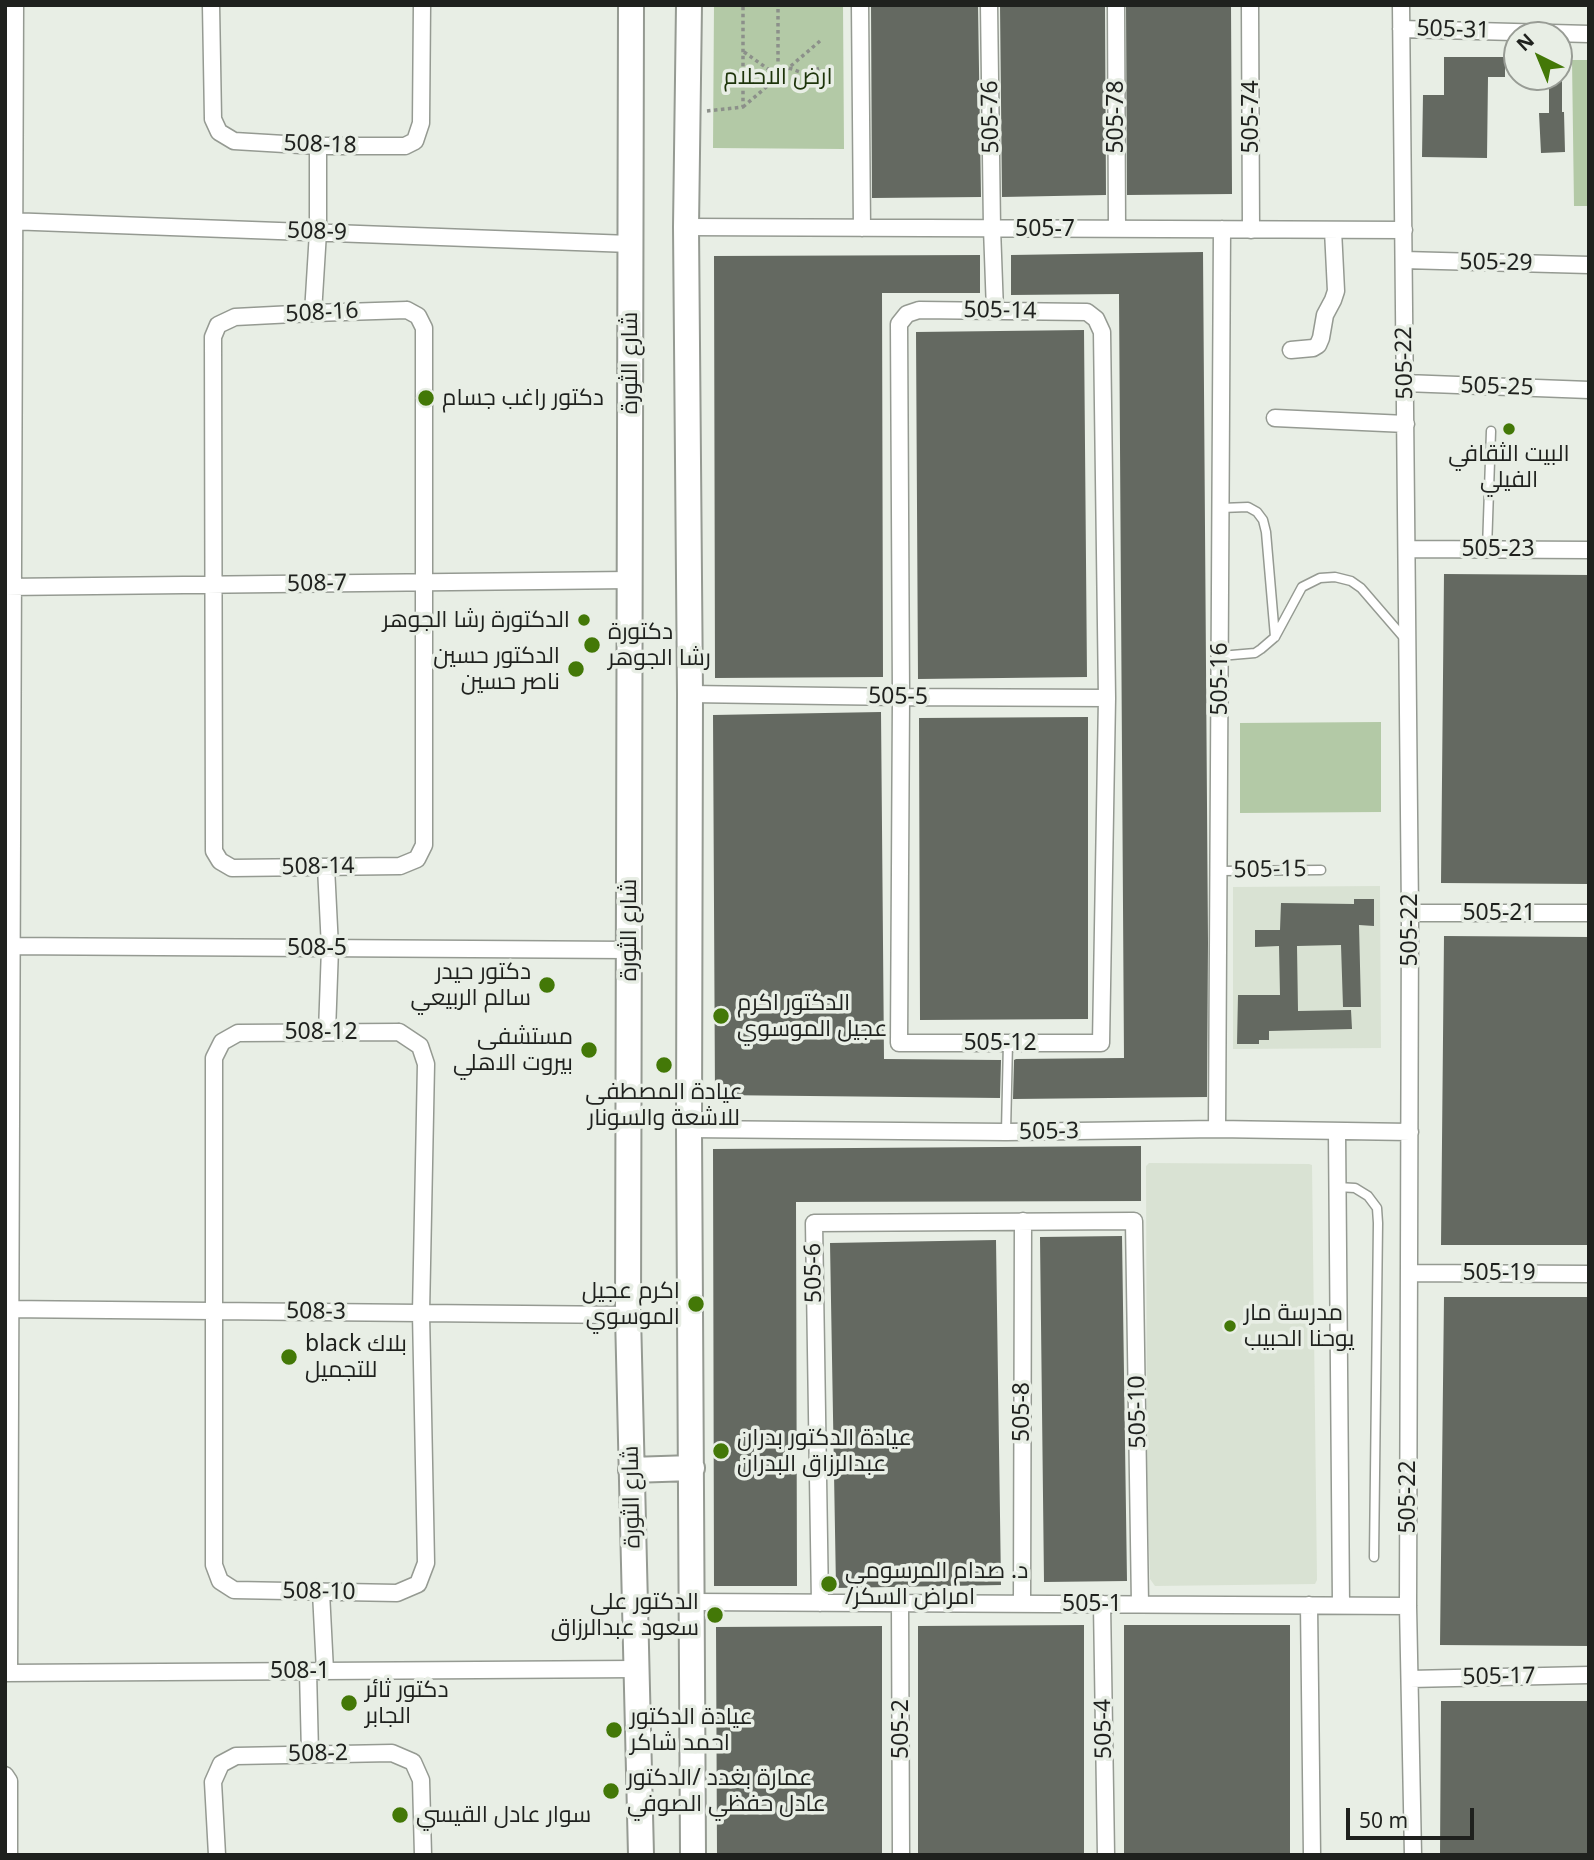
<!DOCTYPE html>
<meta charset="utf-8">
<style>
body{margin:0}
#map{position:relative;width:1594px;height:1860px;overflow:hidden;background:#e8eee5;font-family:"Noto Sans",sans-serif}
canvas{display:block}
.frame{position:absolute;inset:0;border:7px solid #1f211e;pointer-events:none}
.north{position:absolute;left:1503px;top:21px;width:70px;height:70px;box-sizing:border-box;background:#e8eee5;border:2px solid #989c95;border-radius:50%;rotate:317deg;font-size:19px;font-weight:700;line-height:28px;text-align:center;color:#1f211e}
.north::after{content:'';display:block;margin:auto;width:24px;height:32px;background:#437807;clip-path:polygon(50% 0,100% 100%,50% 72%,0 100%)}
.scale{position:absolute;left:1346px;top:1808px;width:128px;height:32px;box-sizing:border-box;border:4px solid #1f211e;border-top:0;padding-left:9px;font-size:21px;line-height:24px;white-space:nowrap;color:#1f211e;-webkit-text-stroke:5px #e8eee5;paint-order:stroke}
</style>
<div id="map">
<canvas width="1594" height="1860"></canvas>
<div class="frame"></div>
<div class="north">N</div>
<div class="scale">50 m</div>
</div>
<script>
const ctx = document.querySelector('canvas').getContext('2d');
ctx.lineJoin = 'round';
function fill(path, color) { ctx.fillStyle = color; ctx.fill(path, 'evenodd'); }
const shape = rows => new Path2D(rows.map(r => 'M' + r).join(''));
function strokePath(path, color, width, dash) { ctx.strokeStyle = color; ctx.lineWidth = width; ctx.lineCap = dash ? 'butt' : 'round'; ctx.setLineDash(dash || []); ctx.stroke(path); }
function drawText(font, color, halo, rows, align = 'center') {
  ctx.font = font + ' "Noto Sans",Cairo,sans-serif'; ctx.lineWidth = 7; ctx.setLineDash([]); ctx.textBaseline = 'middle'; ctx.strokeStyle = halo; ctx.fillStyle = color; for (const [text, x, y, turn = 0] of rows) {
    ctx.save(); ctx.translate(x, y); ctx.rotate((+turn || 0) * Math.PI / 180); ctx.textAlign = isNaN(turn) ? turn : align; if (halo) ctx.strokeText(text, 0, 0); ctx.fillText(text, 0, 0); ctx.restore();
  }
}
const built = shape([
 [1380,886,1381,1048,1233,1049,1233,887],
 [1149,1163,1309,1164,1312,1165,1317,1580,1315,1584,1155,1586,1150,1579,1147,1484,1146,1166]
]);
const green = shape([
 [714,5,843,5,844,149,713,148],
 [1572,60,1589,60,1589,206,1574,206],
 [1381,722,1381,812,1240,813,1240,723]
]);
const building = shape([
 [871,5,978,5,981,197,872,198],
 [1000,5,1105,5,1106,195,1002,197],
 [1126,5,1231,5,1232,194,1127,195],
 [1444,57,1505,57,1505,77,1488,77,1487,158,1422,157,1423,95,1444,95],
 [1549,77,1562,77,1562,112,1564,112,1565,152,1541,153,1539,113,1549,113],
 [1203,252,1208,943,1207,1097,1013,1099,1014,1060,1016,1059,1124,1058,1119,294,1011,295,1011,255],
 [980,255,980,293,882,293,883,677,715,678,714,256],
 [1084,330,1087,677,918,679,916,332],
 [1444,574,1589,575,1589,884,1441,883],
 [881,712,884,1059,1001,1060,1000,1098,715,1095,713,715],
 [1088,717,1088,1019,920,1020,919,718],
 [1354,899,1374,899,1374,926,1359,925,1361,1007,1343,1007,1341,945,1297,946,1298,1011,1351,1010,1352,1029,1269,1031,1269,1040,1259,1040,1259,1044,1237,1044,1238,995,1280,995,1279,946,1255,947,1255,930,1280,930,1281,903,1354,904],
 [1444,936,1589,937,1589,1245,1441,1245],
 [1141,1146,1141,1201,796,1202,797,1586,714,1586,713,1149],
 [1122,1236,1127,1581,1044,1582,1040,1237],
 [996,1240,1001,1585,836,1588,830,1243],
 [1444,1297,1589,1297,1589,1646,1440,1645],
 [1084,1625,1084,1855,918,1855,918,1626],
 [1124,1625,1290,1625,1290,1855,1124,1855],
 [882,1626,882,1855,717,1855,716,1627],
 [1441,1701,1589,1701,1589,1855,1440,1855]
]);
const path = shape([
 [744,52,778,76,778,6],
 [789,68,803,73,821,68],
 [743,107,820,41],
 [707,111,743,107,743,5]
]);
const lane = shape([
 [1221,508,1248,507,1257,512,1263,520,1266,532,1275,637],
 [1487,549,1491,431],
 [1220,656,1255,653,1261,649,1275,637,1302,587,1320,578,1335,577,1351,581,1361,588,1405,639],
 [1219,871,1321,870],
 [1006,1132,1008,1042],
 [1337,1187,1355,1188,1368,1196,1377,1208,1378,1223,1374,1557]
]);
const street = shape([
 [211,5,213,119,219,132,234,141,318,146,405,146,415,141,421,123,422,5],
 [860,5,862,228],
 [989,5,992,228,995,311],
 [1116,5,1117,229],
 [1250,5,1251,230],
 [1401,5,1410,913,1408,1606,1413,1855],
 [1401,29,1589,34],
 [8,221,630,244],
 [686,227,1404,230],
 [1404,260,1589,265],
 [407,310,418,316,424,328,424,845,417,859,400,866,232,868,220,861,214,851,213,337,218,325,235,317,313,313,407,310],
 [919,310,1087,312,1096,319,1102,332,1107,698,1101,1043,899,1043,901,697,899,324,907,314,919,310],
 [313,313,318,232,318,146],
 [1291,350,1313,348,1318,345,1321,338,1325,315,1333,300,1336,291,1333,230],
 [1405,383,1589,390],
 [1275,418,1406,424],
 [1407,549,1589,550],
 [5,587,630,580],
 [690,694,901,697,1107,698],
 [326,867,330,948,327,1032],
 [1410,913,1589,913],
 [5,946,628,950],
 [399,1032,420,1046,426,1064,421,1313,426,1563,418,1584,397,1593,234,1590,220,1581,214,1565,214,1058,222,1042,238,1033,399,1032],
 [689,1129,1006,1132,1217,1129,1410,1132],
 [1217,1129,1222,229],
 [1337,1132,1341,1605],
 [1409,1273,1589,1274],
 [5,1309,628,1315],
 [321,1592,325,1671],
 [693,1602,1408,1606],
 [820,1603,814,1223,1134,1221,1140,1604],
 [900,1603,901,1855],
 [1022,1604,1023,1221],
 [1102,1604,1106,1855],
 [1309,1605,1312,1855],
 [308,1671,310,1753],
 [5,1673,636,1669],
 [9,1673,15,5],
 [1410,1679,1589,1675],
 [5,1775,9,1781,9,1855],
 [217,1855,213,1782,221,1764,236,1756,392,1753,413,1762,421,1780,423,1855]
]);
const primary = shape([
 [631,5,628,1315,641,1855],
 [689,5,686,227,690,694,689,1129,693,1855],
 [631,1470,692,1468]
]);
const markers = [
 [426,398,9,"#437807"],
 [1509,429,7,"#437807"],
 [584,620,7,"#437807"],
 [592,645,9,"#437807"],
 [576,669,9,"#437807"],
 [547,985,9,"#437807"],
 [721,1016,9,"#437807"],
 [589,1050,9,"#437807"],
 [664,1065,9,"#437807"],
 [696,1304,9,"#437807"],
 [1230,1326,7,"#437807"],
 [289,1357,9,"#437807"],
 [721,1451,9,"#437807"],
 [829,1584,9,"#437807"],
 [715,1615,9,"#437807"],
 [349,1703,9,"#437807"],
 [614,1730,9,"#437807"],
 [611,1791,9,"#437807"],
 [400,1815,9,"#437807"]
];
const streetNames = [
 ["505-31",1453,30,2],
 ["505-76",991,117,-91],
 ["505-78",1116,117,-90],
 ["505-74",1251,117,-90],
 ["508-18",320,145,2],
 ["505-7",1045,229],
 ["508-9",317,232,2],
 ["505-29",1496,263,1],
 ["505-14",1000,311,1],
 ["508-16",322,313,-3],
 ["شارع الثورة",630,363,-90],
 ["505-22",1405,363,-91],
 ["505-25",1497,387,2],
 ["505-23",1498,549],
 ["508-7",317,584,-1],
 ["505-16",1220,679,-90],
 ["505-5",898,697,1],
 ["508-14",318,867,-1],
 ["505-15",1270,870,-1],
 ["505-21",1499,913],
 ["شارع الثورة",629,930,-90],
 ["505-22",1410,930,-90],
 ["508-5",317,948],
 ["508-12",321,1032],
 ["505-12",1000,1043],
 ["505-3",1049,1132,-1],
 ["505-6",814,1273,-91],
 ["505-19",1499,1273],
 ["508-3",316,1312,1],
 ["505-8",1022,1412,-90],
 ["505-10",1138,1412,-91],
 ["شارع الثورة",632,1497,-91],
 ["505-22",1408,1497,-90],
 ["508-10",319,1592,1],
 ["505-1",1092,1604],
 ["508-1",300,1671],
 ["505-17",1499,1677,-1],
 ["505-2",901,1729,-90],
 ["505-4",1104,1729,-91],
 ["508-2",318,1754,-1]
];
const parkNames = [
 ["ارض الاحلام",778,77]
];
const poiNames = [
 ["دكتور راغب جسام",442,398],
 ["البيت الثقافي",1509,454,"center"],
 ["الفيلي",1509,480,"center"],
 ["الدكتورة رشا الجوهر",570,620,"right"],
 ["دكتورة",608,632],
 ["رشا الجوهر",608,658],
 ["الدكتور حسين",560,656,"right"],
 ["ناصر حسين",560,682,"right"],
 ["دكتور حيدر",531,972,"right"],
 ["سالم الربيعي",531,998,"right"],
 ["الدكتور اكرم",737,1003],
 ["عجيل الموسوي",737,1029],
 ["مستشفى",573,1037,"right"],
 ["بيروت الاهلي",573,1063,"right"],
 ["عيادة المصطفى",664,1092,"center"],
 ["للاشعة والسونار",664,1118,"center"],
 ["اكرم عجيل",680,1291,"right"],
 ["الموسوي",680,1317,"right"],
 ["مدرسة مار",1244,1313],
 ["يوحنا الحبيب",1244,1339],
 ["black بلاك",305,1344],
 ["للتجميل",305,1370],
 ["عيادة الدكتور بدران",737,1438],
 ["عبدالرزاق البدران",737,1464],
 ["د. صدام المرسومي",845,1571],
 ["/امراض السكر",845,1597],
 ["الدكتور علي",699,1602,"right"],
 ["سعود عبدالرزاق",699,1628,"right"],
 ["دكتور ثائر",365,1690],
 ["الجابر",365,1716],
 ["عيادة الدكتور",630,1717],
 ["احمد شاكر",630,1743],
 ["عمارة بغدد /الدكتور",627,1778],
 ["عادل حفظي الصوفي",627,1804],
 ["سوار عادل القيسي",416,1815]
];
fill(built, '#d9e2d3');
fill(green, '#b3c9a6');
fill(building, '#646961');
strokePath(lane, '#959a92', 11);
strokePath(street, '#959a92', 19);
strokePath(primary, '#959a92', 28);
strokePath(path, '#8c908a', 3.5, [3.5, 3.5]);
strokePath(lane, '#fff', 8);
strokePath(street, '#fff', 16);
strokePath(primary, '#fff', 24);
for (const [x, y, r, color] of markers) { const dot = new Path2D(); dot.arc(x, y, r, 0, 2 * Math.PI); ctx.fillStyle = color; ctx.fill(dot); strokePath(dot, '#e8eee5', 2.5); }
drawText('23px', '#1f211e', '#e8eee5', streetNames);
drawText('23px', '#1d340a', '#e8eee5', parkNames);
drawText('23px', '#1f211e', '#e8eee5', poiNames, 'left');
</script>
